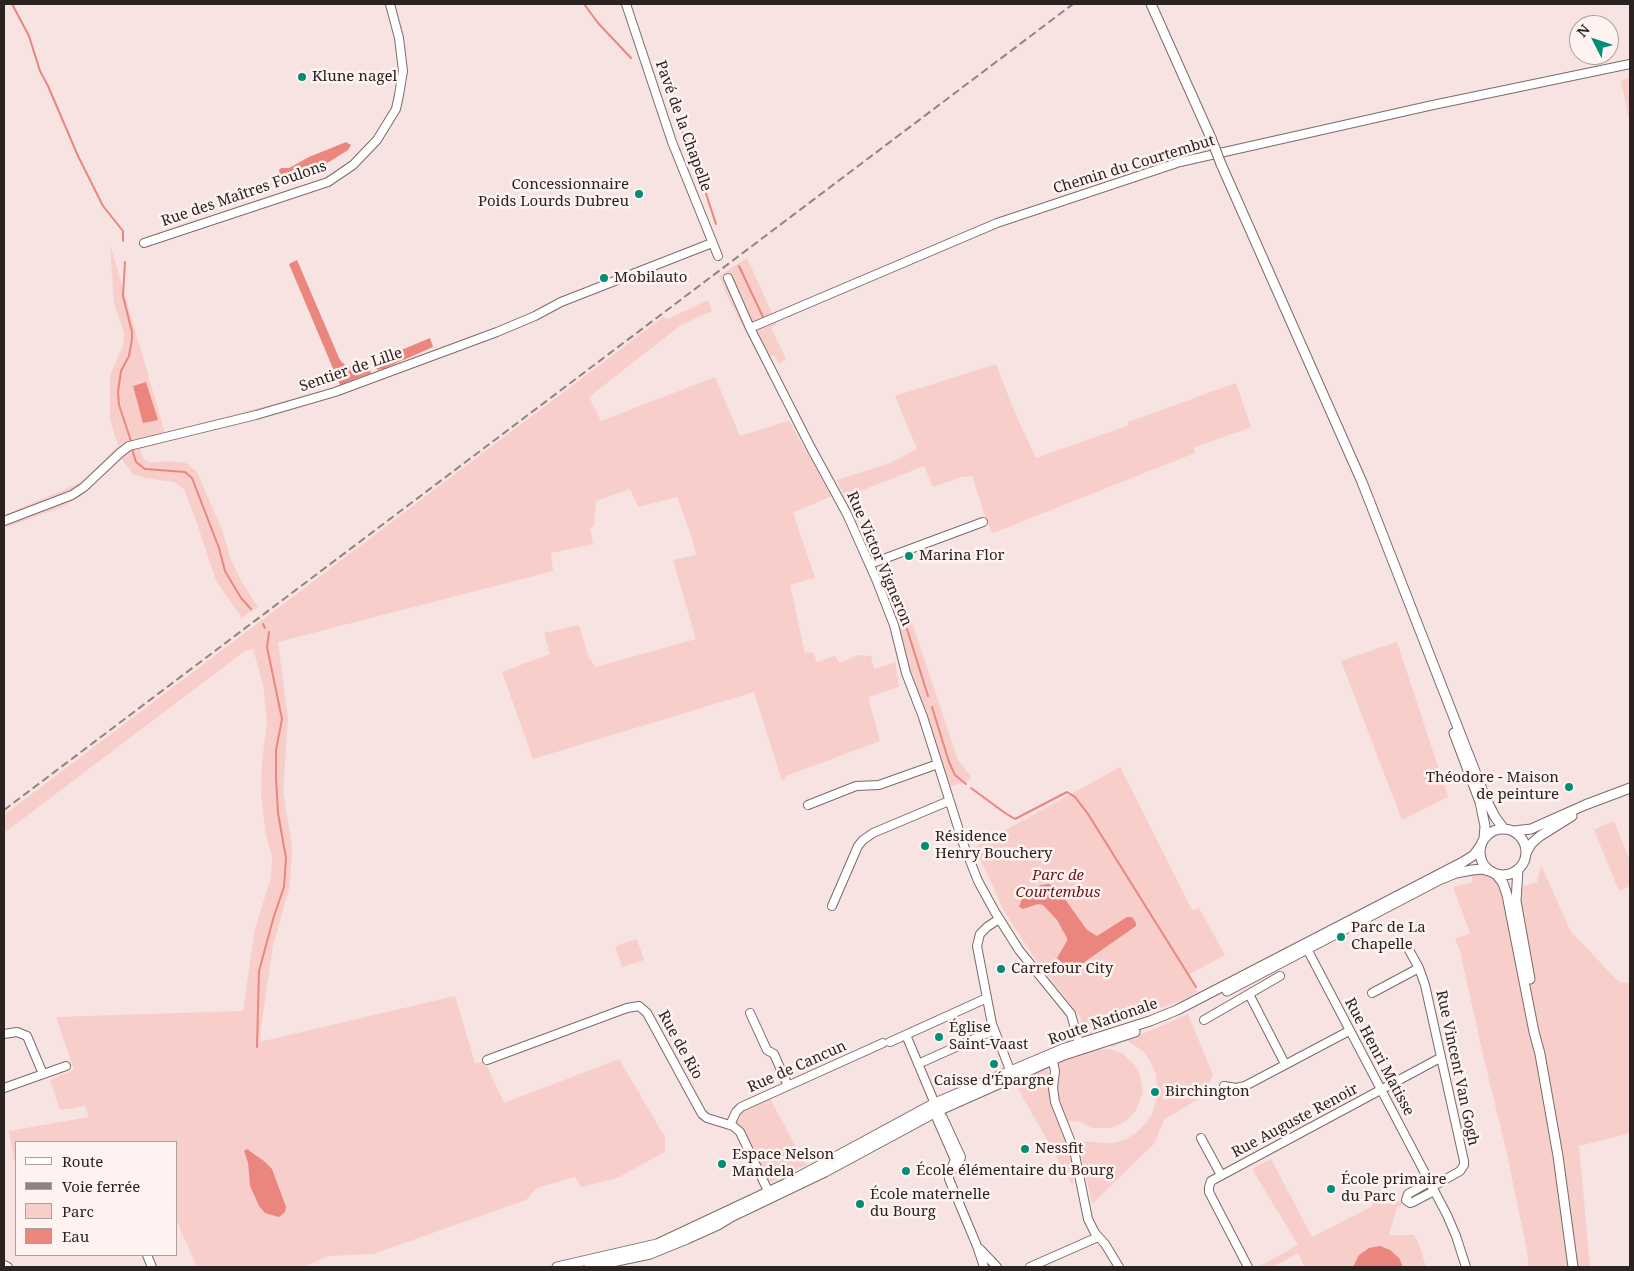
<!DOCTYPE html>
<meta charset="utf-8">
<style>
body{margin:0}
#map{position:relative;width:1634px;height:1271px;overflow:hidden;background:#f7e3e1;font-family:"Noto Serif",serif}
canvas{display:block}
.frame{position:absolute;inset:0;border:5px solid #2a2322;pointer-events:none}
.legend{position:absolute;left:15px;top:1141px;width:162px;height:115px;box-sizing:border-box;background:#fff3f1;border:1px solid #aaa09e;margin:0;padding:6px 9px;list-style:none;font-size:15px;color:#2a2322}
.legend li{display:flex;align-items:center;gap:10px;height:25px}
.legend b{width:25px;border:1px solid #aaa09e}
.north{position:absolute;left:1569px;top:15px;width:50px;height:50px;box-sizing:border-box;background:#fff3f1;border:1px solid #aaa09e;border-radius:50%;rotate:311deg;font-size:14px;font-weight:700;line-height:20px;text-align:center;color:#2a2322}
.north::after{content:'';display:block;margin:auto;width:18px;height:22px;background:#028d75;clip-path:polygon(50% 0,100% 100%,50% 72%,0 100%)}
</style>
<div id="map">
<canvas width="1634" height="1271"></canvas>
<div class="frame"></div>
<ul class="legend">
<li><b style="height:6px;background:#fff"></b>Route</li>
<li><b style="height:6px;background:#908381"></b>Voie ferrée</li>
<li><b style="height:14px;background:#f7ceca"></b>Parc</li>
<li><b style="height:14px;background:#eb867f"></b>Eau</li>
</ul>
<div class="north">N</div>
</div>
<script>
const ctx = document.querySelector('canvas').getContext('2d');
ctx.lineJoin = 'round';
function fill(path, color) { ctx.fillStyle = color; ctx.fill(path, 'evenodd'); }
const shape = rows => new Path2D(rows.map(r => 'M' + r).join(''));
function strokePath(path, color, width, dash) { ctx.strokeStyle = color; ctx.lineWidth = width; ctx.lineCap = dash ? 'butt' : 'round'; ctx.setLineDash(dash || []); ctx.stroke(path); }
function drawText(font, color, halo, rows, align = 'center') {
  ctx.font = font + ' "Noto Serif",serif'; ctx.lineWidth = 5; ctx.setLineDash([]); ctx.textBaseline = 'middle'; ctx.strokeStyle = halo; ctx.fillStyle = color; for (const [text, x, y, turn = 0] of rows) {
    ctx.save(); ctx.translate(x, y); ctx.rotate((+turn || 0) * Math.PI / 180); ctx.textAlign = isNaN(turn) ? turn : align; if (halo) ctx.strokeText(text, 0, 0); ctx.fillText(text, 0, 0); ctx.restore();
  }
}
const green = shape([
 [1630,77,1630,124,1621,81],
 [110,244,165,433,330,389,376,373,482,332,485,341,393,375,296,406,140,449,143,459,151,463,168,461,186,463,197,472,222,530,230,557,241,581,258,607,242,618,216,581,198,526,184,489,174,482,145,478,133,474,121,458,82,495,62,507,4,528,4,515,80,483,118,446,110,419,110,375,123,346,124,333,114,303],
 [747,258,777,324,771,328,786,359,779,364,774,355,761,361,730,302,719,276],
 [708,300,712,311,681,325,589,397,601,421,715,377,740,436,789,421,831,496,793,513,815,578,790,585,805,653,813,652,817,662,835,656,840,663,858,655,871,656,874,669,895,662,899,687,868,697,880,741,786,776,782,781,754,692,533,759,502,672,550,654,544,633,579,625,589,658,596,667,696,639,673,560,696,555,692,538,677,497,638,507,630,489,596,501,594,526,590,528,593,544,551,553,553,571,278,642,288,718,283,791,292,847,290,885,273,946,259,1042,455,996,475,1063,485,1062,504,1103,619,1059,665,1137,665,1152,617,1178,581,1187,575,1177,537,1188,526,1200,373,1254,328,1256,304,1267,197,1267,176,1219,176,1142,16,1142,16,1172,9,1131,89,1117,85,1106,60,1110,50,1080,74,1070,56,1017,243,1011,255,929,271,877,272,856,266,835,261,796,262,761,267,723,263,684,253,649,245,651,4,833,4,815,663,317,668,319],
 [244,1151,253,1152,272,1169,259,1206,250,1186,248,1163],
 [996,364,1014,411,1036,458,1129,425,1128,422,1236,383,1251,427,1193,448,1195,453,993,533,987,522,972,476,962,477,933,487,924,466,845,497,837,480,890,463,917,449,895,396],
 [907,607,958,760,971,777,966,782,950,786,912,685,893,612],
 [1397,642,1448,797,1402,820,1341,661],
 [1120,767,1192,910,1199,908,1225,955,1188,975,1198,992,1180,1001,1099,1029,1084,1037,1080,1016,1038,963,1004,911,975,847],
 [1614,821,1630,861,1630,886,1619,891,1594,830],
 [1541,865,1571,932,1619,982,1630,983,1630,1133,1579,1146,1590,1267,1529,1267,1527,1250,1505,1145,1482,1051,1460,951,1455,939,1470,933,1453,887,1473,882,1471,875,1487,874,1498,883,1503,893,1537,882],
 [637,939,644,960,622,967,615,946],
 [1188,1014,1213,1075,1203,1096,1164,1120,1154,1144,1092,1204,1080,1149,1077,1141,1084,1143,1086,1141,1103,1143,1114,1143,1124,1140,1136,1133,1146,1123,1152,1114,1158,1095,1156,1074,1150,1061,1143,1051,1128,1041,1116,1044,1114,1047,1107,1044,1145,1033],
 [1106,1049,1117,1051,1123,1054,1134,1064,1139,1072,1143,1092,1136,1110,1125,1122,1110,1128,1092,1128,1080,1122,1065,1120,1058,1097,1057,1080,1059,1062,1061,1059,1089,1050],
 [1041,1069,1046,1069,1050,1074,1050,1086,1054,1110,1070,1152,1073,1163,1073,1186,1016,1085,1032,1077,1033,1072],
 [769,1097,806,1165,768,1183,736,1121,741,1111],
 [1271,1159,1312,1237,1371,1207,1374,1197,1393,1205,1401,1200,1403,1204,1397,1207,1389,1235,1414,1235,1419,1244,1426,1267,1305,1267,1298,1253,1273,1267,1261,1267,1260,1266,1298,1245,1252,1169]
]);
const water = shape([
 [346,142,351,145,348,150,329,162,312,171,288,180,284,181,281,178,279,170,281,168,289,168,309,157],
 [297,260,340,360,346,366,351,367,358,367,367,363,371,373,340,385,289,264],
 [430,338,433,347,383,369,377,370,375,365,380,359],
 [146,382,158,420,143,423,133,386],
 [1049,884,1056,888,1067,902,1087,930,1097,936,1127,917,1132,917,1136,923,1136,926,1083,963,1075,967,1065,966,1057,958,1067,941,1067,938,1057,920,1043,905,1038,904,1023,909,1019,907,1022,899,1041,885],
 [247,1149,264,1161,272,1169,286,1207,285,1212,279,1217,265,1213,259,1206,250,1186,248,1163,244,1151],
 [1380,1246,1390,1250,1399,1258,1403,1267,1353,1267,1359,1255,1369,1248]
]);
const stream = shape([
 [12,4,29,36,40,71,48,86,78,156,103,206,123,231,123,241],
 [584,4,598,23,631,58],
 [678,125,688,141],
 [690,145,716,224],
 [125,262,123,296,132,332,132,339,129,356,121,371,118,392,119,405,131,441],
 [739,266,763,317],
 [132,449,136,462,145,469,185,472,192,478,219,548,225,571,241,598,251,609],
 [263,624,265,628],
 [907,629,928,696],
 [932,707,949,762,955,775,966,784],
 [971,788,1005,813,1015,819,1067,792,1075,797,1088,814,1196,987],
 [257,1047,259,971,274,916,284,887,286,858,278,813,276,779,276,750,282,719,267,647,269,632]
]);
const minor = shape([
 [626,4,672,142,718,256],
 [144,243,328,182,353,165,377,140,396,109,399,95,403,71,399,38,390,4],
 [728,278,750,328,811,448,847,514,876,579,894,625,906,673,923,717,963,843,978,881,995,912,1019,950,1071,1014,1080,1047],
 [750,328,997,223,1180,162,1433,105,1630,64],
 [4,521,72,495,84,487,120,453,129,446,256,415,335,392,497,332,535,316,561,302,712,243],
 [870,564,983,522],
 [808,805,856,786,879,785,938,764],
 [832,906,858,846,863,840,873,833,949,801],
 [999,919,987,927,980,934,977,946,992,1024,1012,1075],
 [1305,945,1447,1215,1456,1236,1466,1267],
 [1409,950,1419,968,1425,985,1464,1161,1464,1165,1460,1171,1432,1187],
 [1372,993,1419,968],
 [1249,994,1285,1064],
 [750,1013,767,1050,774,1054,788,1086],
 [1204,1020,1280,976],
 [4,1034,17,1032,27,1036,43,1074],
 [906,1035,938,1111,943,1118,961,1157,959,1164,952,1170],
 [890,1042,987,998],
 [1052,1056,1055,1071,1053,1088,1055,1102,1074,1150,1088,1219,1095,1233,1105,1244,1119,1267],
 [487,1060,627,1008,639,1006,647,1013,702,1114,707,1118,733,1126,740,1132,770,1195],
 [918,1064,994,1030],
 [1224,1086,1236,1088,1245,1086,1349,1031],
 [4,1088,66,1066],
 [938,1111,937,1119,955,1160,949,1173,949,1179,977,1246,984,1267],
 [730,1125,736,1112,741,1107,883,1043],
 [1201,1138,1221,1175],
 [1429,1182,1408,1194,1406,1200,1410,1203,1413,1202,1434,1191],
 [980,1249,997,1267],
 [147,1255,152,1267],
 [4,1265,8,1267],
 [1030,1267,1098,1237],
 [1248,1267,1209,1192,1209,1187,1211,1181,1440,1058]
]);
const major = shape([
 [1151,4,1211,138],
 [1221,164,1362,482,1485,797,1495,817,1504,829],
 [1454,733,1480,802,1485,826,1484,839],
 '1480 852a23 23 0 1 1 46 0a23 23 0 1 1-46 0Z',
 [1514,831,1531,829,1585,805,1630,788],
 [1526,853,1531,844,1540,836,1572,816],
 [1518,869,1516,901,1530,979],
 [1496,874,1503,883,1507,895,1534,1032,1540,1054,1558,1156,1573,1267],
 [1227,991,1439,880,1456,873,1472,870,1482,869,1492,872],
 [557,1267,657,1244,789,1182,935,1103,1065,1048,1150,1021,1177,1010,1463,862,1474,855,1481,845],
 [589,1267,650,1254,687,1239,718,1225,731,1217,825,1172,938,1111,1064,1055,1135,1032]
]);
const rail = shape([
 [4,810,1073,4]
]);
const majorBridge = shape([
 [1211,138,1221,164]
]);
const markers = [
 [302,77,5,"#028d75"],
 [639,194,5,"#028d75"],
 [604,278,5,"#028d75"],
 [909,556,5,"#028d75"],
 [1569,787,5,"#028d75"],
 [925,846,5,"#028d75"],
 [1341,937,5,"#028d75"],
 [1001,969,5,"#028d75"],
 [939,1037,5,"#028d75"],
 [994,1064,5,"#028d75"],
 [1155,1092,5,"#028d75"],
 [1025,1149,5,"#028d75"],
 [722,1164,5,"#028d75"],
 [906,1171,5,"#028d75"],
 [1331,1189,5,"#028d75"],
 [860,1204,5,"#028d75"]
];
const poiNames = [
 ["Klune nagel",312,77],
 ["Concessionnaire",629,185,"right"],
 ["Poids Lourds Dubreu",629,202,"right"],
 ["Mobilauto",614,278],
 ["Marina Flor",919,556],
 ["Théodore - Maison",1559,778,"right"],
 ["de peinture",1559,795,"right"],
 ["Résidence",935,837],
 ["Henry Bouchery",935,854],
 ["Parc de La",1351,928],
 ["Chapelle",1351,945],
 ["Carrefour City",1011,969],
 ["Église",949,1028],
 ["Saint-Vaast",949,1045],
 ["Caisse d'Épargne",994,1081,"center"],
 ["Birchington",1165,1092],
 ["Nessfit",1035,1149],
 ["Espace Nelson",732,1155],
 ["Mandela",732,1172],
 ["École élémentaire du Bourg",916,1171],
 ["École primaire",1341,1180],
 ["du Parc",1341,1197],
 ["École maternelle",870,1195],
 ["du Bourg",870,1212]
];
const streetNames = [
 ["Pavé de la Chapelle",683,126,70],
 ["Chemin du Courtembut",1134,165,-17],
 ["Rue des Maîtres Foulons",244,194,-19],
 ["Sentier de Lille",351,370,-19],
 ["Rue Victor Vigneron",879,559,67],
 ["Route Nationale",1103,1022,-19],
 ["Rue de Rio",680,1045,61],
 ["Rue Henri Matisse",1379,1057,62],
 ["Rue de Cancun",797,1067,-24],
 ["Rue Vincent Van Gogh",1457,1068,78],
 ["Rue Auguste Renoir",1295,1121,-28]
];
const parkNames = [
 ["Parc de",1058,876],
 ["Courtembus",1058,893]
];
fill(green, '#f7ceca');
fill(water, '#eb867f');
strokePath(stream, '#eb867f', 2);
strokePath(minor, '#7c6b69', 10);
strokePath(major, '#7c6b69', 11);
strokePath(minor, '#fff', 8);
strokePath(major, '#fff', 9);
strokePath(rail, '#908381', 2, [8, 4]);
strokePath(majorBridge, '#7c6b69', 11, []);
strokePath(majorBridge, '#fff', 9);
for (const [x, y, r, color] of markers) { const dot = new Path2D(); dot.arc(x, y, r, 0, 2 * Math.PI); ctx.fillStyle = color; ctx.fill(dot); strokePath(dot, '#fff3f1', 2); }
drawText('15px', '#2a2322', '#fff3f1', poiNames, 'left');
drawText('15px', '#2a2322', '#fff3f1', streetNames);
drawText('italic 15px', '#701518', '#fff3f1', parkNames);
</script>
